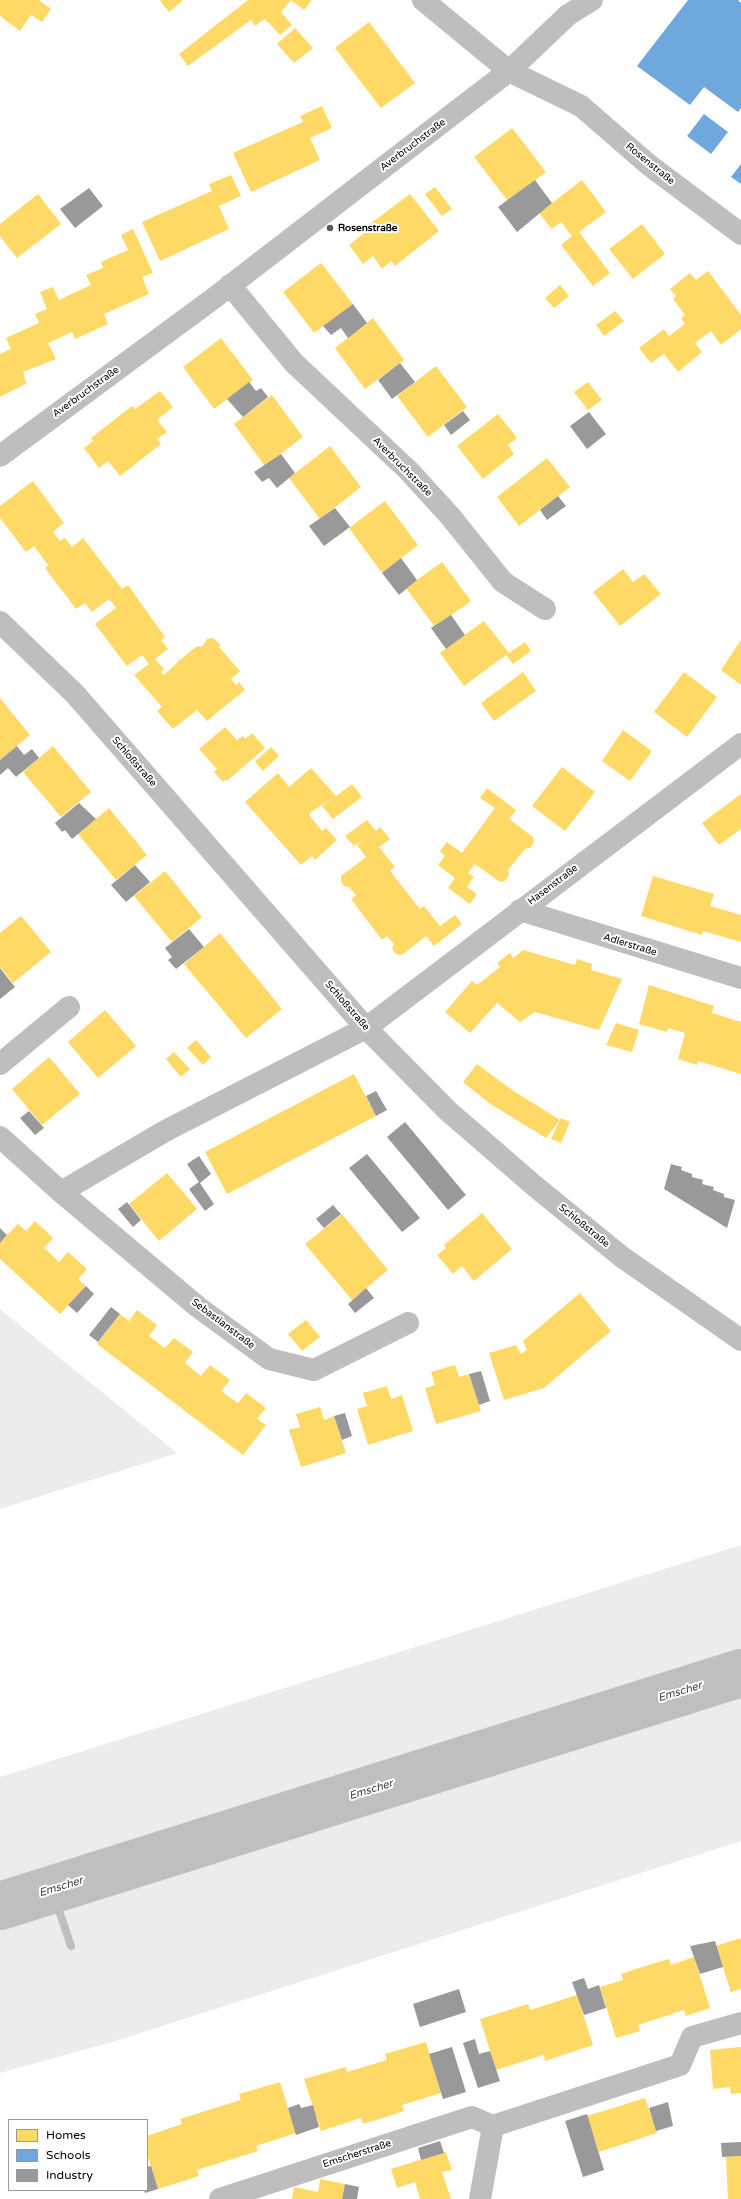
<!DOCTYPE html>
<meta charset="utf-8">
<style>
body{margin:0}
#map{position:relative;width:741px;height:2199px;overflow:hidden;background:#fff;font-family:"Varela Round",sans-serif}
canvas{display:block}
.legend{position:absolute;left:8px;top:2119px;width:140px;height:72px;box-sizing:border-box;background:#fff;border:1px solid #999;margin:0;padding:5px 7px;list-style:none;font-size:12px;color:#000}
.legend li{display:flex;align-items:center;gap:8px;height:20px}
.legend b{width:20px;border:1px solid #999}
</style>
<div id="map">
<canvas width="741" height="2199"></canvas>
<ul class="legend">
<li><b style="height:11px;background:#ffd966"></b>Homes</li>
<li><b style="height:11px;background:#6fa8dc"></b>Schools</li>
<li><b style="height:11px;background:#999"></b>Industry</li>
</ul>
</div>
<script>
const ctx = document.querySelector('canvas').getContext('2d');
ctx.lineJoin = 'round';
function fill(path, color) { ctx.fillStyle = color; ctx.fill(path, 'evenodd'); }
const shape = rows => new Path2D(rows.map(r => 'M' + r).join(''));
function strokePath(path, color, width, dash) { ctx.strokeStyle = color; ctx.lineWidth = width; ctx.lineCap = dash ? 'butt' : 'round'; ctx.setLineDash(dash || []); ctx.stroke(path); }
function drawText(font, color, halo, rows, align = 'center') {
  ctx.font = font + ' "Varela Round",sans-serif'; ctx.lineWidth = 4; ctx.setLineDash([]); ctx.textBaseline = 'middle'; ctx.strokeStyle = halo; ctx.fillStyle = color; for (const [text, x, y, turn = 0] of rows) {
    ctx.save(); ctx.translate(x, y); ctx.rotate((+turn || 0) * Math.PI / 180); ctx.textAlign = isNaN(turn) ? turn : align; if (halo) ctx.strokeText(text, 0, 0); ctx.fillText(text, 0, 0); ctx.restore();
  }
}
const green = shape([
 [0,1309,55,1354,177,1453,0,1509],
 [741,1545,741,1841,109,2043,0,2073,0,1777]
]);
const homes = shape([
 [0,0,39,0,51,9,42,22,31,15,20,31,0,16],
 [162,0,183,0,169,12,160,1],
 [248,0,312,0,304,10,291,0,281,12,292,25,280,35,265,19,255,26,251,20,188,66,179,54],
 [369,22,415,83,381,108,335,48],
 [295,28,313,48,294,63,277,44],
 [322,106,332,128,310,138,320,160,251,192,233,153,303,122,300,116],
 [512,128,546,172,508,201,474,157],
 [231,175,241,196,219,206,229,229,160,261,142,222,212,191,209,184],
 [582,180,606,212,579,232,610,273,593,286,561,245,572,236,561,222,552,229,539,213],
 [435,187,452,209,442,216,425,194],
 [38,194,61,224,17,258,0,236,0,224],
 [410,194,439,231,395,266,391,261,382,269,373,256,363,264,349,245,368,230,366,227],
 [642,224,665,254,633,279,609,249],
 [133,229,153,273,142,277,149,294,104,314,108,324,75,339,72,332,48,343,56,359,23,372,27,386,25,384,0,397,0,354,11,349,6,338,39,323,35,314,47,309,40,292,53,287,59,300,91,285,86,275,103,268,101,262,128,250,121,235],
 [321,263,353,304,314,333,283,292],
 [708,271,741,315,741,329,721,345,711,331,695,343,702,352,678,372,664,354,651,363,639,348,664,329,669,336,685,324,681,318,685,315,673,299,676,296,670,289,690,273,696,280],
 [560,285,569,296,554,308,545,298],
 [615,311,624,321,604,336,596,325],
 [373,318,404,360,365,389,335,348],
 [221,338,253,380,214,409,183,367],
 [436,366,467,407,428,437,397,396],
 [588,382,602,400,588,410,574,392],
 [160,391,173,407,157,420,167,432,157,439,161,444,120,476,108,461,99,468,84,448,93,441,91,438,132,406,135,409],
 [272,395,303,437,265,466,234,424],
 [498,414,517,438,508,445,514,454,483,479,457,446],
 [330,446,361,487,320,519,289,478],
 [547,458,570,487,519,526,497,497],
 [33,481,64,523,53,532,60,541,65,538,72,547,83,538,122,589,128,585,165,637,161,640,168,649,155,659,164,669,161,672,164,675,179,661,178,657,180,660,197,646,202,647,207,639,213,638,221,645,219,647,240,671,231,679,236,685,239,682,245,690,207,721,197,710,173,729,157,711,162,707,134,675,149,664,142,655,127,666,95,624,116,608,109,599,92,612,85,603,76,609,45,568,48,565,34,546,26,552,0,518,0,506],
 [385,501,418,545,382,573,349,528],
 [442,562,471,601,435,627,406,588],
 [623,569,633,582,644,574,661,594,620,626,593,592],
 [484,621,509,653,525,642,531,651,513,664,506,655,464,686,440,653],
 [741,640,741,685,721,670],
 [523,672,536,691,494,721,481,703],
 [684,672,717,697,687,737,654,712],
 [0,698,30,735,0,760],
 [225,727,237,740,243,736,245,739,252,733,265,748,227,781,226,779,223,782,214,772,217,769,199,749],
 [623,730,652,751,630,781,602,761],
 [53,746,91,792,61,817,23,772],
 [271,747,279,756,263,771,255,762],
 [562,767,595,792,565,831,532,806],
 [311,768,336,796,352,784,362,797,333,819,322,806,334,797,311,812,309,815,322,831,326,828,337,840,315,860,312,856,301,865,245,802,278,773,289,787],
 [487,788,516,810,509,819,533,837,534,842,530,848,525,849,508,870,509,875,505,881,500,882,475,864,468,873,474,877,467,887,477,894,470,904,448,888,455,878,438,865,445,856,440,851,447,842,462,853,495,808,480,798],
 [741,794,741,829,719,845,702,823],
 [109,808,147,855,116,880,78,834],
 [367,820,376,831,380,827,390,839,379,847,395,867,390,871,420,909,424,906,440,926,455,915,462,924,434,946,426,936,402,955,396,954,392,949,394,944,387,936,382,940,351,899,356,895,349,887,344,886,341,882,341,876,366,857,357,845,369,836,354,846,345,836],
 [165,871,202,917,172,942,134,896],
 [653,876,714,894,710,906,741,915,741,942,703,931,702,935,641,916],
 [21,916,51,952,13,983,0,967,0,933],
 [220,933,282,1009,246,1038,184,964],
 [523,950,575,965,577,959,592,964,591,970,622,979,599,1030,535,1012,520,1022,497,1003,470,1033,445,1012,472,981,477,985,500,967,497,963,510,953,513,958],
 [649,985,714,1006,712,1013,741,1022,741,1074,698,1061,697,1065,678,1059,685,1033,668,1028,667,1032,639,1024],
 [105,1010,136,1046,98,1078,68,1042],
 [616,1023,639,1030,632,1052,606,1045],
 [196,1040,211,1057,203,1065,187,1048],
 [174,1052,190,1069,181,1077,166,1059],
 [49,1057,80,1094,42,1125,12,1089],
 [477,1064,512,1090,560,1120,561,1118,570,1122,561,1143,551,1139,560,1120,546,1138,489,1103,463,1082],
 [354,1074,376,1116,227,1194,205,1152],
 [167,1173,197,1209,159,1241,129,1204],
 [482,1213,512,1249,474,1281,462,1266,453,1274,437,1255,446,1248,444,1245],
 [342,1214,388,1270,352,1300,305,1244],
 [35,1221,53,1238,44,1248,52,1255,59,1262,68,1252,87,1269,78,1279,86,1286,60,1314,0,1259,0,1243,7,1235,18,1224,26,1231],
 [580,1293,611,1331,544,1388,504,1400,489,1353,516,1345,521,1354,527,1350,523,1341],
 [137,1310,157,1325,149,1336,165,1348,174,1338,193,1352,185,1363,201,1376,210,1365,230,1380,221,1391,238,1403,246,1393,266,1408,257,1419,266,1425,243,1455,97,1344,120,1314,129,1321],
 [306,1320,320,1337,302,1351,288,1334],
 [455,1365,459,1377,469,1374,481,1411,436,1424,425,1388,435,1385,431,1372],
 [387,1386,391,1399,402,1395,413,1431,368,1445,357,1409,367,1406,363,1393],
 [320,1407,324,1420,334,1416,346,1453,301,1467,289,1430,300,1427,296,1414],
 [741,1938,741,1989,731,1992,716,1946],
 [694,1957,710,2008,686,2016,684,2010,638,2025,640,2031,616,2038,600,1987,623,1980,621,1974,645,1966,669,1959,671,1965],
 [577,1995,593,2045,545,2061,544,2055,496,2070,480,2019,528,2004,530,2010],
 [426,2042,441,2093,402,2105,404,2111,383,2118,363,2124,361,2118,321,2131,304,2079,346,2067,347,2072,387,2060,385,2054],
 [741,2047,741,2093,731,2094,730,2087,713,2089,710,2050],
 [280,2082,296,2133,256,2146,258,2151,197,2170,199,2176,158,2189,147,2154,147,2136,182,2124,180,2119,241,2100,239,2094],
 [645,2098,657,2133,599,2152,587,2116],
 [446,2152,452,2170,442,2172,451,2199,420,2199,415,2182,397,2188,391,2169],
 [741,2156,741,2199,728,2199,726,2157],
 [320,2179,345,2184,342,2199,292,2199,294,2187,318,2192]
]);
const schools = shape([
 [688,0,738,0,741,3,741,108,738,112,704,87,690,105,637,66],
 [704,114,728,132,711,154,687,136],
 [741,164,741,184,731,177]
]);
const industry = shape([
 [535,180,552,203,517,232,498,207],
 [89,188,103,206,75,228,60,209],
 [353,304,367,323,348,338,341,328,331,335,323,326],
 [400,363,415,382,392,399,378,380],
 [249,382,256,391,261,388,268,397,243,417,227,399],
 [463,411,470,420,451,435,444,425],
 [589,412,606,434,587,449,570,426],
 [281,454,295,473,277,488,269,478,262,482,254,472],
 [558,496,566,506,547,520,540,510],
 [335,508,350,527,324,546,309,526],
 [401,558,417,580,399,595,382,573],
 [451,615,465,635,446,649,431,628],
 [17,746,24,755,32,749,39,758,16,777,8,768,0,775,0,760],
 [79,803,96,819,72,839,65,830,62,832,55,823],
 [135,865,150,882,126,902,111,885],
 [189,929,204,947,176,969,168,960,172,957,165,948],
 [0,968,15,987,0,999],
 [376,1091,387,1110,376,1116,366,1096],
 [29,1111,44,1128,35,1135,20,1118],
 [405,1122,466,1195,448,1210,387,1137],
 [367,1154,420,1218,402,1232,349,1168],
 [199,1156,211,1174,200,1183,214,1204,205,1211,189,1189,199,1182,187,1164],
 [671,1164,682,1167,681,1170,692,1174,692,1177,703,1180,702,1184,714,1187,713,1190,724,1194,724,1197,735,1200,727,1228,664,1189],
 [127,1202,141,1220,133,1227,118,1209],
 [333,1205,341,1214,324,1228,316,1219],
 [0,1228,7,1235,0,1243],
 [86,1286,94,1294,77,1313,68,1305],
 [366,1288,374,1298,355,1313,348,1304],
 [111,1307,120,1314,98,1342,89,1335],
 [481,1371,490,1401,479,1405,469,1374],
 [345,1413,352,1436,342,1440,334,1416],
 [715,1941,723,1967,700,1974,690,1946],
 [584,1978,588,1989,599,1985,606,2008,584,2015,572,1982],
 [459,1989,466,2012,420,2027,413,2004],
 [475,2039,479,2054,490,2051,500,2081,478,2088,463,2043],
 [452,2047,466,2092,443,2099,429,2054],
 [668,2102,673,2126,656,2131,649,2108],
 [299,2104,301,2108,313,2105,319,2127,296,2135,288,2108],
 [587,2114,604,2170,583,2177,565,2121],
 [440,2141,444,2153,421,2160,418,2148],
 [741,2142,741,2156,722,2157,721,2143],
 [151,2166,158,2189,145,2193,144,2190,147,2190,147,2167],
 [345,2184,359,2187,357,2199,342,2199]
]);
const stream = shape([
 [52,1890,71,1946]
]);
const river = shape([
 [0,1906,741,1673]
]);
const minor = shape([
 [423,0,509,71,581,106,649,165,741,234],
 [230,285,294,363,409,471,450,516,503,582,545,609],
 [0,456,214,298,458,110,509,71,568,15,592,0],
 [520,910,741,978],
 [0,1064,69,1007],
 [0,1137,61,1192,198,1307,269,1359,314,1370,408,1323],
 [61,1192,167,1130,366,1028,741,744],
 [220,2199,472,2117,493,2126,680,2065,692,2037,741,2023],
 [480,2199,493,2126]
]);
const tertiary = shape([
 [0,622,75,694,366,1028,448,1111,537,1188,622,1257,741,1340]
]);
const markers = [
 [330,228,4,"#595959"]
];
const streetNames = [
 ["Averbruchstraße",413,145,-37],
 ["Rosenstraße",650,164,39],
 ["Averbruchstraße",86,392,-36],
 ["Averbruchstraße",402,467,45],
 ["Schloßstraße",134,762,49],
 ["Hasenstraße",553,885,-37],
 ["Adlerstraße",630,945,17],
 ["Schloßstraße",347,1006,49],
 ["Schloßstraße",584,1226,39],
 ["Sebastianstraße",223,1324,37],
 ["Emscherstraße",357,2154,-18]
];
const poiNames = [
 ["Rosenstraße",338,228]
];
const waterNames = [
 ["Emscher",680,1692,-17],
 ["Emscher",371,1790,-17],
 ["Emscher",61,1887,-17]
];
fill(green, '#ececec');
fill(homes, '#ffd966');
fill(schools, '#6fa8dc');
fill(industry, '#999');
strokePath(stream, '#bfbfbf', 8);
strokePath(river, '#bfbfbf', 48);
strokePath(minor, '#bebebe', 22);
strokePath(tertiary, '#bebebe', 22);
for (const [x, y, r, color] of markers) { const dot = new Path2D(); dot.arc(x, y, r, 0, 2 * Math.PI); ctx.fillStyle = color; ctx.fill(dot); strokePath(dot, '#fff', 1.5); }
drawText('10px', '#000', '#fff', streetNames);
drawText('bold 10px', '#000', '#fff', poiNames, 'left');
drawText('italic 11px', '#444', '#fff', waterNames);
</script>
